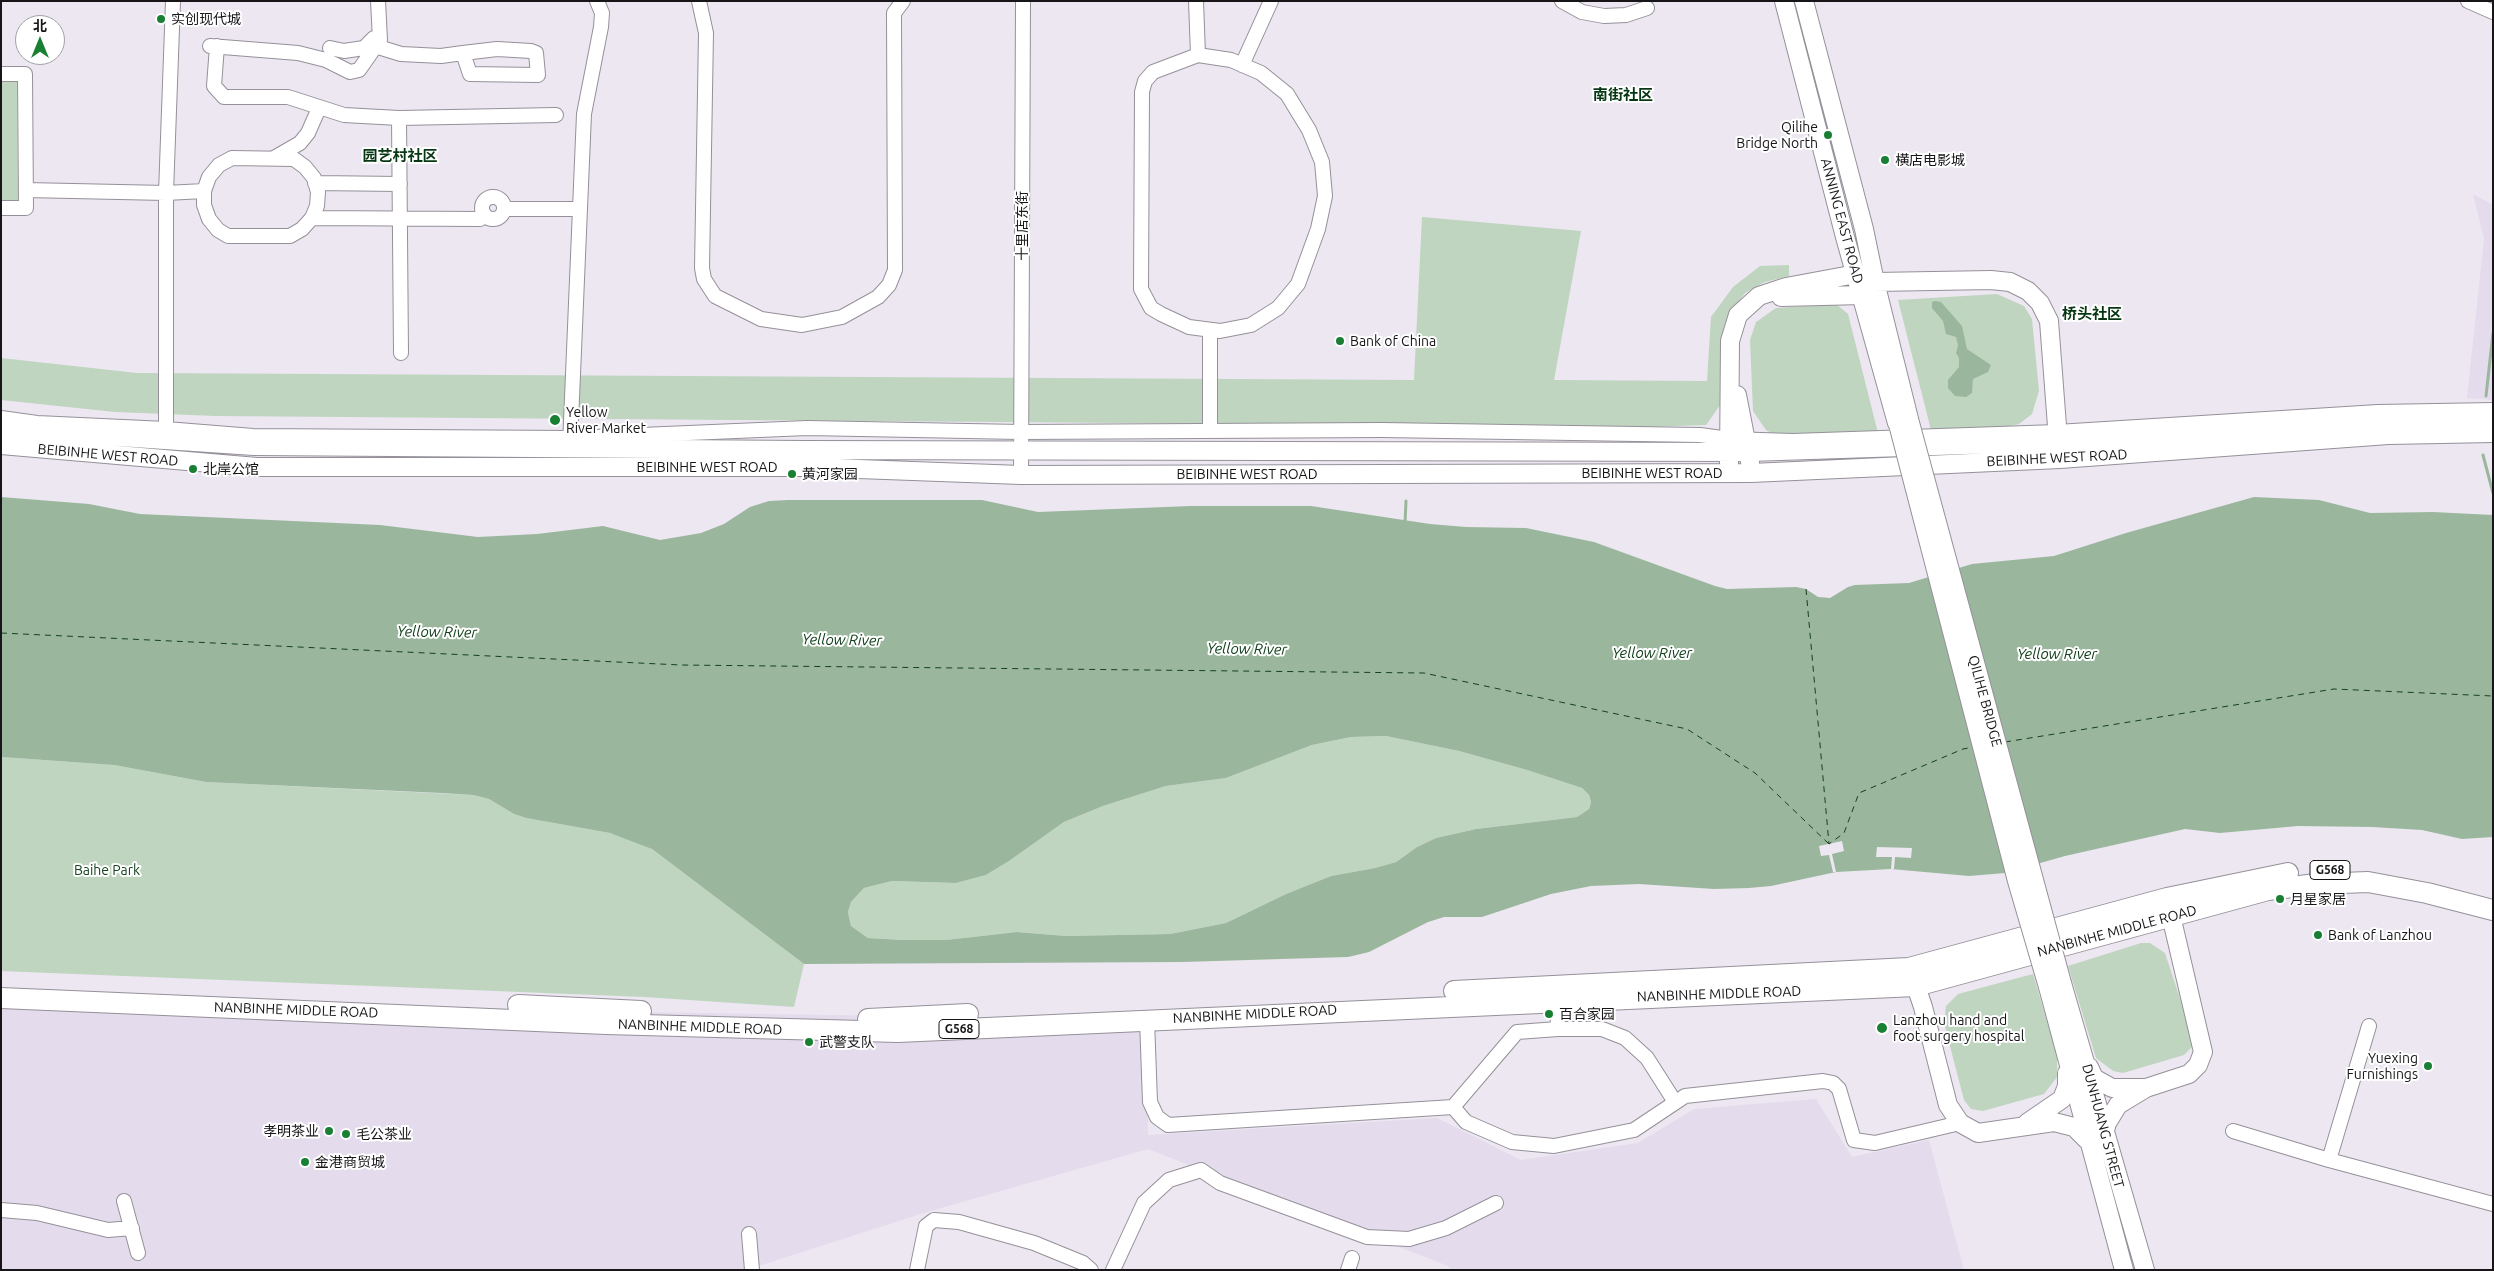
<!DOCTYPE html>
<meta charset="utf-8">
<style>
body{margin:0}
#map{position:relative;width:2494px;height:1271px;overflow:hidden;background:#ece7f1;font-family:Ubuntu,"Noto Sans SC",sans-serif}
canvas{display:block}
.frame{position:absolute;inset:0;border:2px solid #171518;pointer-events:none}
.north{position:absolute;left:15px;top:15px;width:50px;height:50px;box-sizing:border-box;background:#fff;border:1px solid #a2a1a3;border-radius:50%;rotate:0deg;font-size:14px;font-weight:700;line-height:20px;text-align:center;color:#171518}
.north::after{content:'';display:block;margin:auto;width:18px;height:22px;background:#187f33;clip-path:polygon(50% 0,100% 100%,50% 72%,0 100%)}
</style>
<div id="map">
<canvas width="2494" height="1271"></canvas>
<div class="frame"></div>
<div class="north">北</div>
</div>
<script>
const ctx = document.querySelector('canvas').getContext('2d');
ctx.lineJoin = 'round';
function fill(path, color) { ctx.fillStyle = color; ctx.fill(path, 'evenodd'); }
const shape = rows => new Path2D(rows.map(r => 'M' + r).join(''));
function strokePath(path, color, width, dash) { ctx.strokeStyle = color; ctx.lineWidth = width; ctx.lineCap = dash ? 'butt' : 'round'; ctx.setLineDash(dash || []); ctx.stroke(path); }
function drawText(font, color, halo, rows, align = 'center') {
  ctx.font = font + ' Ubuntu,"Noto Sans SC",sans-serif'; ctx.lineWidth = 4; ctx.setLineDash([]); ctx.textBaseline = 'middle'; ctx.strokeStyle = halo; ctx.fillStyle = color; for (const [text, x, y, turn = 0] of rows) {
    ctx.save(); ctx.translate(x, y); ctx.rotate((+turn || 0) * Math.PI / 180); ctx.textAlign = isNaN(turn) ? turn : align; if (halo) ctx.strokeText(text, 0, 0); ctx.fillText(text, 0, 0); ctx.restore();
  }
}
const built = shape([
 [2473,194,2493,205,2493,400,2467,398,2484,239],
 [1,1002,1147,1020,1148,1135,1437,1118,1521,1160,1638,1143,1694,1109,1816,1099,1852,1157,1929,1140,1964,1270,1450,1270,1448,1266,1148,1149,927,1212,746,1270,1,1270]
]);
const green = shape([
 [1,81,17,81,18,202,1,202],
 [1422,217,1581,231,1554,380,1707,381,1711,317,1733,287,1760,266,1789,265,1789,276,1765,282,1745,293,1733,309,1723,401,1706,425,1647,427,215,416,115,412,1,400,1,358,137,373,1414,380],
 [1997,294,2024,306,2032,319,2039,391,2032,414,2019,424,2005,427,1931,430,1898,300],
 [1836,304,1848,314,1878,433,1780,438,1766,430,1753,411,1750,340,1756,322,1776,308],
 [1386,736,1459,751,1527,770,1582,788,1589,795,1591,802,1589,809,1577,817,1476,829,1436,838,1417,847,1396,862,1375,868,1331,876,1286,894,1226,923,1170,934,1066,936,1017,932,946,940,903,940,868,938,851,926,848,912,851,902,864,888,892,881,956,883,986,875,1009,861,1064,822,1103,806,1166,786,1226,778,1312,745,1351,737],
 [1,757,114,765,206,782,473,795,489,799,514,814,526,818,610,833,632,840,652,849,804,964,794,1007,644,997,1,971],
 [2141,943,2150,943,2165,953,2194,1041,2192,1047,2184,1055,2123,1073,2113,1071,2096,1058,2068,966],
 [2033,974,2057,1055,2057,1077,2044,1094,1983,1111,1971,1109,1964,1100,1944,1023,1946,1006,1958,994]
]);
const water = shape([
 [1935,301,1941,302,1962,326,1967,349,1991,365,1988,372,1973,379,1972,393,1966,397,1955,396,1948,388,1948,380,1959,367,1959,358,1956,353,1958,345,1956,337,1946,334,1943,321,1932,308,1932,302],
 [1,497,89,504,140,514,380,525,478,537,537,534,603,526,660,540,701,533,724,524,750,507,769,501,788,500,982,500,1038,512,1191,506,1311,506,1430,524,1466,527,1526,528,1594,542,1715,586,1727,589,1796,587,1806,589,1818,597,1830,598,1848,587,1855,585,1909,583,1972,564,2054,556,2126,533,2254,497,2319,500,2370,513,2433,512,2493,515,2493,837,2462,839,2422,830,2372,827,2298,826,2220,833,2185,829,2065,856,2005,873,1969,876,1891,869,1836,872,1771,886,1749,888,1714,889,1639,884,1591,886,1551,894,1482,917,1444,917,1428,922,1369,952,1348,957,1182,962,804,964,652,849,610,833,526,818,514,814,489,799,473,795,441,793,206,782,114,765,1,757],
 [1386,736,1459,751,1527,770,1582,788,1589,795,1591,802,1589,809,1577,817,1476,829,1436,838,1417,847,1396,862,1375,868,1331,876,1286,894,1226,923,1170,934,1066,936,1017,932,946,940,903,940,868,938,851,926,848,912,851,902,864,888,892,881,956,883,986,875,1009,861,1064,822,1103,806,1166,786,1226,778,1312,745,1351,737]
]);
const pier = shape([
 [1842,841,1844,851,1832,854,1836,872,1833,872,1829,855,1821,856,1819,846],
 [1877,847,1912,848,1911,858,1895,857,1894,869,1891,869,1892,857,1876,857]
]);
const stream = shape([
 [2486,396,2493,333],
 [2483,455,2493,493],
 [1405,523,1406,501]
]);
const ferry = shape([
 [1806,589,1829,844,1844,833,1859,793,1963,749,1974,747],
 [1,633,681,665,1424,673,1687,729,1755,773,1829,844],
 [2005,742,2334,689,2493,696]
]);
const minor = shape([
 [699,1,706,33,702,268,704,279,715,296,761,319,802,325,842,317,878,297,889,285,895,270,894,13,903,1],
 [1196,1,1198,55],
 [1562,1,1582,12,1604,16,1626,15,1647,8],
 [2468,1,2493,12],
 [210,46,298,53,326,60,350,72,359,70,380,40,378,1],
 [217,46,214,86,224,97,288,97,344,115,399,118,556,115],
 [375,46,401,54,441,56,463,53,497,49,531,51,536,53,538,75,470,74,463,53],
 [330,48,344,51,364,48,374,38],
 [1198,55,1231,60,1261,73,1287,94,1309,130,1322,162,1325,196,1318,229,1298,284,1278,308,1251,325,1220,331,1189,327,1161,314,1151,308,1141,289,1142,92,1145,81,1153,72,1198,55],
 [1242,65,1271,1],
 [1,74,25,74,26,208,1,208],
 [399,118,401,353],
 [232,158,294,159,305,167,314,178,318,192,317,206,312,218,302,229,290,236,228,236,218,230,209,219,204,205,204,191,209,177,219,165,232,158],
 [274,158,300,143,308,133,319,108],
 [315,183,400,184],
 [26,190,166,193,204,191],
 '482 208a11 11 0 1 1 22 0a11 11 0 1 1-22 0Z',
 [504,209,580,209],
 [312,218,480,219,485,215],
 [1,418,37,423,166,429,253,436,570,438,807,428,1021,432,1382,430,1700,435,1729,439,1793,441,2057,432,2378,412,2493,410],
 [1210,431,1210,330],
 [166,438,166,193,173,1],
 [570,445,584,114,601,27,602,13,597,1],
 [1021,475,1023,1],
 [1557,1001,1558,1029],
 [1147,1020,1150,1102,1157,1117,1168,1125,1453,1107,1466,1122,1512,1142,1554,1146,1634,1130,1685,1096,1823,1081,1833,1083,1839,1089,1854,1140,1875,1143,1960,1123],
 [1453,1107,1517,1032,1558,1029,1602,1029,1625,1038,1647,1058,1675,1102],
 [2233,1131,2329,1160,2369,1026],
 [2329,1160,2493,1204],
 [124,1201,138,1253],
 [1,1210,37,1213,108,1230,132,1228],
 [749,1234,752,1270],
 [917,1270,926,1226,934,1220,959,1222,1034,1243,1083,1263,1091,1270],
 [1113,1270,1144,1203,1169,1180,1201,1170,1220,1183,1367,1237,1409,1239,1446,1228,1496,1203],
 [1348,1270,1352,1258]
]);
const major = shape([
 [1784,1,1845,237,1897,423],
 [1804,1,1864,229,1875,282,1909,419],
 [1875,282,1991,280,2010,282,2028,291,2040,303,2049,321,2059,452],
 [1781,297,1863,295],
 [1737,395,1750,462],
 [1,429,254,446,804,450,1749,452,2058,442,2379,422,2493,420],
 [1,445,257,467,804,467,1021,475,1751,473,2060,459,2388,435,2493,433],
 [1729,463,1730,341,1738,315,1759,296,1786,287,1856,274],
 [1912,974,1923,1007,1948,1105,1960,1123,1978,1133,2054,1122,2074,1127,2087,1140],
 [2062,983,2145,1270],
 [2048,987,2124,1270],
 [2089,1067,2094,1078,2112,1088,2146,1088],
 [2027,1123,2062,1099,2067,1086,2067,1073],
 [2104,1134,2107,1123,2118,1105,2146,1088,2189,1074,2198,1065,2203,1052,2168,903]
]);
const highway = shape([
 [1454,991,1909,968,2167,898,2288,873],
 [1,998,606,1024,898,1032,1916,986,2268,890,2316,884,2368,882,2427,893,2493,910],
 [518,1005,641,1011],
 [868,1019,968,1014]
]);
const majorBridge = shape([
 [1909,419,2062,983],
 [1899,428,2017,881,2048,987]
]);
const markers = [
 [161,19,5,"#187f33"],
 [1828,135,5,"#187f33"],
 [1885,160,5,"#187f33"],
 [1340,341,5,"#187f33"],
 [555,420,6,"#187f33"],
 [193,469,5,"#187f33"],
 [792,474,5,"#187f33"],
 [2280,899,5,"#187f33"],
 [2318,935,5,"#187f33"],
 [1549,1014,5,"#187f33"],
 [1882,1028,6,"#187f33"],
 [809,1042,5,"#187f33"],
 [2428,1066,5,"#187f33"],
 [329,1131,5,"#187f33"],
 [346,1134,5,"#187f33"],
 [305,1162,5,"#187f33"]
];
const shields = [
 [2330,870,40],
 [959,1029,40]
];
const shieldNames = [
 ["G568",2330,870],
 ["G568",959,1029]
];
const poiNames = [
 ["实创现代城",171,19],
 ["Qilihe",1818,127,"right"],
 ["Bridge North",1818,143,"right"],
 ["横店电影城",1895,160],
 ["Bank of China",1350,341],
 ["Yellow",566,412],
 ["River Market",566,428],
 ["北岸公馆",203,469],
 ["黄河家园",802,474],
 ["月星家居",2290,899],
 ["Bank of Lanzhou",2328,935],
 ["百合家园",1559,1014],
 ["Lanzhou hand and",1893,1020],
 ["foot surgery hospital",1893,1036],
 ["武警支队",819,1042],
 ["Yuexing",2418,1058,"right"],
 ["Furnishings",2418,1074,"right"],
 ["孝明茶业",319,1131,"right"],
 ["毛公茶业",356,1134],
 ["金港商贸城",315,1162]
];
const streetNames = [
 ["ANNING EAST ROAD",1842,221,75],
 ["十里店东街",1022,226,-90],
 ["BEIBINHE WEST ROAD",108,455,5],
 ["BEIBINHE WEST ROAD",2057,458,-3],
 ["BEIBINHE WEST ROAD",707,467],
 ["BEIBINHE WEST ROAD",1652,473],
 ["BEIBINHE WEST ROAD",1247,474],
 ["QILIHE BRIDGE",1985,701,75],
 ["NANBINHE MIDDLE ROAD",2117,931,-15],
 ["NANBINHE MIDDLE ROAD",1719,994,-2],
 ["NANBINHE MIDDLE ROAD",296,1010,2],
 ["NANBINHE MIDDLE ROAD",1255,1014,-3],
 ["NANBINHE MIDDLE ROAD",700,1027,2],
 ["DUNHUANG STREET",2103,1126,75]
];
const parkNames = [
 ["Baihe Park",107,870]
];
const neighbourhoodNames = [
 ["南街社区",1623,95],
 ["园艺村社区",400,156],
 ["桥头社区",2092,314]
];
const waterNames = [
 ["Yellow River",437,632,1],
 ["Yellow River",842,640,1],
 ["Yellow River",1247,649,1],
 ["Yellow River",1652,653],
 ["Yellow River",2057,654]
];
fill(built, '#e4dbec');
fill(green, '#bfd5c0');
fill(water, '#9ab79d');
fill(pier, '#ece7f1');
strokePath(stream, '#9ab79d', 3);
strokePath(ferry, '#14411d', 1, [6, 5]);
strokePath(minor, '#959099', 16);
strokePath(major, '#959099', 20);
strokePath(highway, '#959099', 22);
strokePath(minor, '#fff', 14);
strokePath(major, '#fff', 18);
strokePath(highway, '#fff', 20);
strokePath(majorBridge, '#959099', 20, []);
strokePath(majorBridge, '#fff', 18);
for (const [x, y, r, color] of markers) { const dot = new Path2D(); dot.arc(x, y, r, 0, 2 * Math.PI); ctx.fillStyle = color; ctx.fill(dot); strokePath(dot, '#fff', 2); }
for (const [x, y, w] of shields) { const box = new Path2D(); box.roundRect(x - w / 2, y - 9.5, w, 19, 4); ctx.fillStyle = '#fff'; ctx.fill(box); strokePath(box, '#171518', 1); }
drawText('bold 12px', '#171518', null, shieldNames);
drawText('14px', '#171518', '#fff', poiNames, 'left');
drawText('14px', '#171518', '#fff', streetNames);
drawText('14px', '#17431f', '#fff', parkNames);
drawText('bold 15px', '#063612', '#fff', neighbourhoodNames);
drawText('italic 15px', '#14411d', '#fff', waterNames);
</script>
